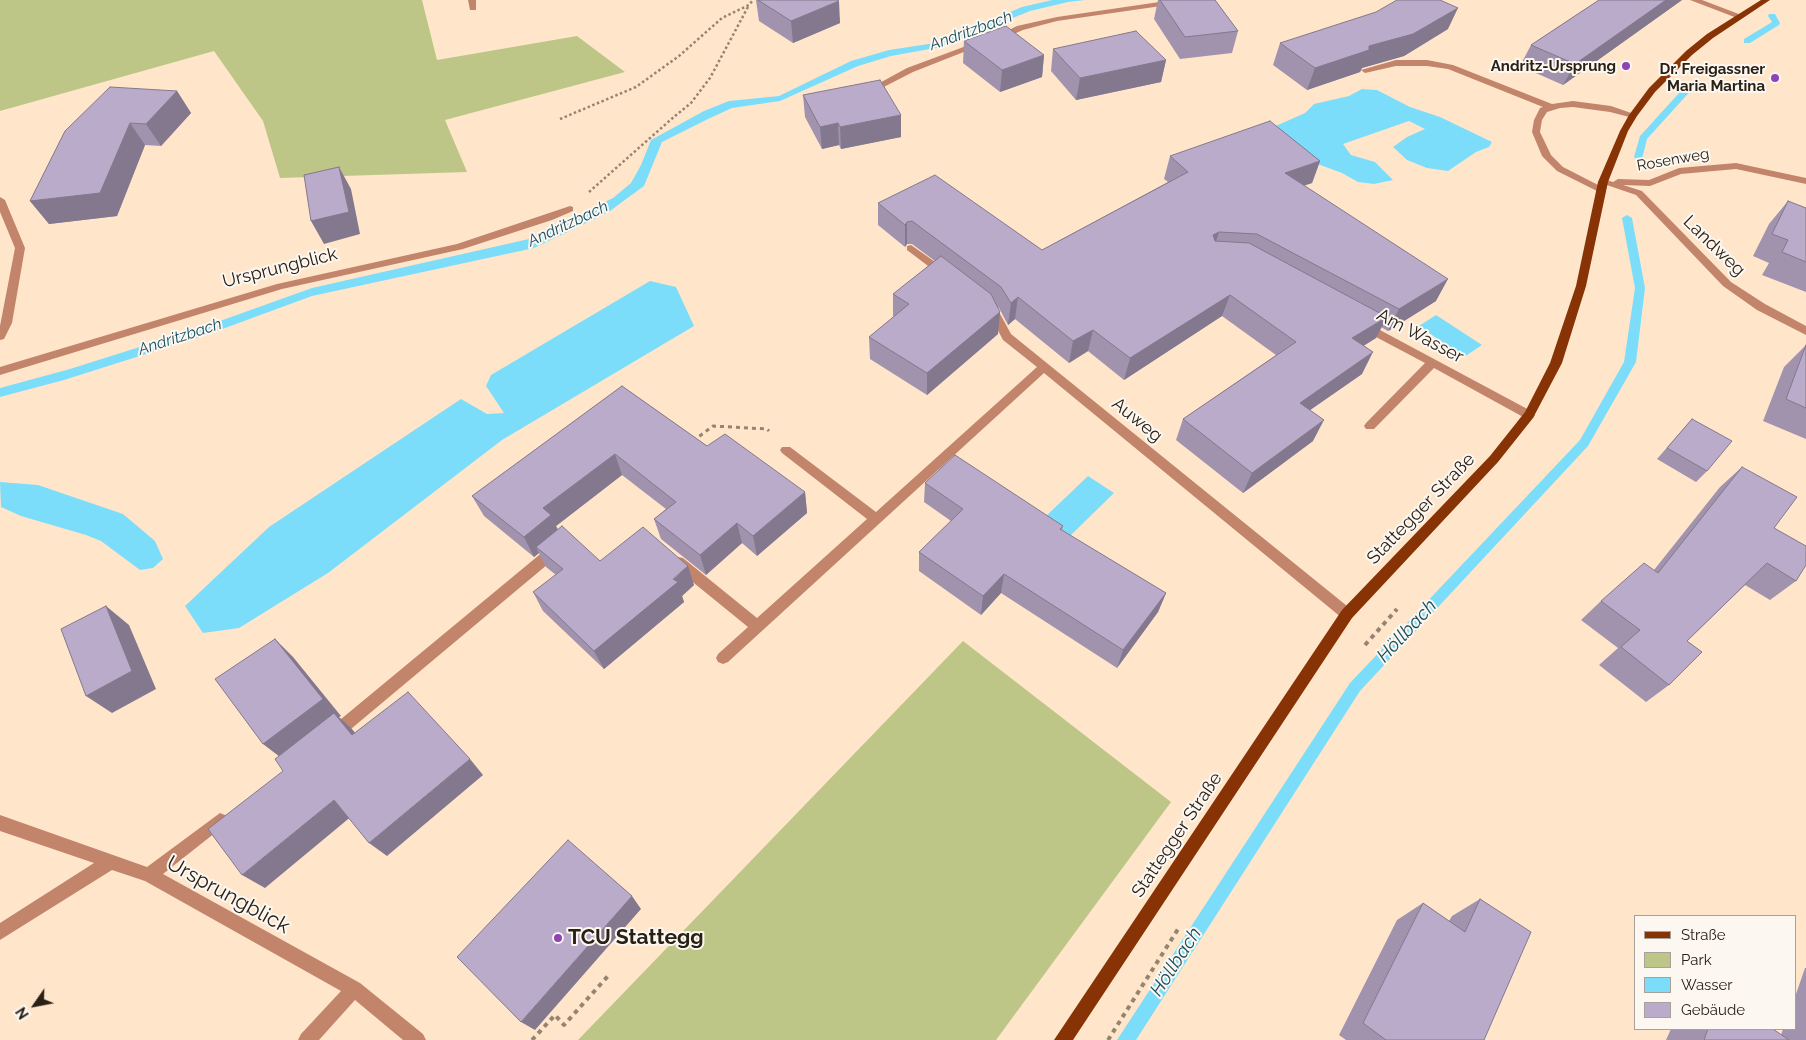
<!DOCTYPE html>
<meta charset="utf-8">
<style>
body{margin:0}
#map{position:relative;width:1806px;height:1040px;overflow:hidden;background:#ffe6ca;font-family:Raleway,sans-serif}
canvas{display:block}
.legend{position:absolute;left:1634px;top:915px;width:162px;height:115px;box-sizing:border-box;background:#fcf7f1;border:1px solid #a8a199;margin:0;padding:6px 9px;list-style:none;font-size:15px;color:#292016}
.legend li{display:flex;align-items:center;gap:10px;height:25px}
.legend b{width:25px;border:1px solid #a8a199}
.north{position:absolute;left:10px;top:980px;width:50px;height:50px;-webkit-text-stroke:4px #fcf7f1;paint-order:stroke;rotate:237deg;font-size:14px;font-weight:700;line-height:20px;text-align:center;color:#292016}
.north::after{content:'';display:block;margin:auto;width:18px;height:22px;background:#292016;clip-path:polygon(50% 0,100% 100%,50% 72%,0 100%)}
</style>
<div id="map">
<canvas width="1806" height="1040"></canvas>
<ul class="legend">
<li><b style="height:6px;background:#873305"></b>Straße</li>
<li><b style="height:14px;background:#bec687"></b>Park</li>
<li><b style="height:14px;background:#7cddfa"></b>Wasser</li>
<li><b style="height:14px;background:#bbabca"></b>Gebäude</li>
</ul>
<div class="north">N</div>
</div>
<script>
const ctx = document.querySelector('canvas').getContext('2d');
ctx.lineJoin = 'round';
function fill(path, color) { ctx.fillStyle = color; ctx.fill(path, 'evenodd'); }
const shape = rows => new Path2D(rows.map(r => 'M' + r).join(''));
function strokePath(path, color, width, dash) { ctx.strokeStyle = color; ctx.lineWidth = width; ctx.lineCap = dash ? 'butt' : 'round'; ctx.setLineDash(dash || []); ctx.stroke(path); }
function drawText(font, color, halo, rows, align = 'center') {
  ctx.font = font + ' Raleway,sans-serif'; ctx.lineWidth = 4; ctx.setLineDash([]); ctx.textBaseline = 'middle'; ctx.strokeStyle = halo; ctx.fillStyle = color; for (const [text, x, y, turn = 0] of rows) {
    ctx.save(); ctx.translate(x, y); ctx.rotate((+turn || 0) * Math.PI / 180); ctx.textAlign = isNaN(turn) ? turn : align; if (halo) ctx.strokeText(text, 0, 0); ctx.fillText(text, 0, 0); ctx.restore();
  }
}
const green = shape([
 [0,0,422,0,437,60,577,36,625,72,445,120,467,172,280,178,263,121,214,51,0,111],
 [963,641,1171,802,996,1040,578,1040]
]);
const water = shape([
 [1052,0,1085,0,1068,2,1030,11,941,47,891,56,858,66,780,101,732,108,708,119,662,142,644,186,618,205,609,212,534,248,312,296,206,335,64,380,0,397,0,388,70,369,206,326,312,288,529,239,613,198,631,183,641,165,651,140,704,111,729,101,779,96,851,61,889,50,935,43,1022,7],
 [1362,89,1377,90,1410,107,1440,117,1492,142,1489,147,1476,152,1448,171,1427,168,1407,160,1393,147,1407,137,1425,129,1409,121,1343,144,1351,155,1375,162,1393,180,1374,184,1358,182,1342,173,1304,159,1260,133,1305,113,1314,104,1349,96],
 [650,281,676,287,694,326,502,440,328,573,239,628,203,633,185,606,269,527,461,399,487,414,504,413,486,386,491,375],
 [1436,315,1482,345,1464,357,1419,326],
 [1088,476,1114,493,1070,536,1044,518],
 [0,482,38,485,123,514,155,541,163,559,153,568,140,570,101,541,86,535,21,516,1,507]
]);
const stream = shape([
 [1769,14,1775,14,1780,23,1779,25,1750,43,1744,43,1744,39,1772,22,1768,16,1769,14],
 [1692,81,1695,82,1695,86,1647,139,1642,159,1636,159,1634,157,1640,136,1689,82,1692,81],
 [1627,215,1632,218,1645,288,1636,362,1588,446,1360,691,1136,1040,1117,1040,1350,683,1580,440,1624,362,1635,288,1622,218,1627,215]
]);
const pathFar2 = shape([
 [675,116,691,103,710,78,749,5],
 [560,119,636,87,679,56,722,18,749,5,753,0],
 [589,192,676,115]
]);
const pathFar1 = shape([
 [693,441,713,426,767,429,769,431]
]);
const path = shape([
 [1365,645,1397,609],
 [532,1040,555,1015,564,1025,608,976],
 [1108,1040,1180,926]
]);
const minor = shape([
 [468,0,476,0,476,10,470,10,468,0],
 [1173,0,1193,0,1189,2,1057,21,1023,30,1002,39,995,37,1017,26,1057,17,1173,0],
 [1690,0,1702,0,1744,16,1737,18,1690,0],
 [977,42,984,44,913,72,870,94,863,92,907,68,977,42],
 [1396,60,1427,60,1453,65,1552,104,1573,101,1611,106,1637,115,1633,118,1610,112,1573,107,1560,108,1547,112,1542,120,1540,132,1551,155,1563,167,1604,188,1606,190,1601,193,1557,171,1542,156,1532,132,1534,120,1540,108,1543,107,1448,69,1427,66,1396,66,1365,73,1361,70,1396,60],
 [1736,163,1806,178,1806,184,1736,169,1681,174,1650,186,1623,185,1642,191,1731,282,1765,304,1806,326,1806,335,1757,310,1723,286,1636,195,1598,182,1603,179,1613,182,1618,179,1649,180,1679,168,1736,163],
 [0,197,5,200,25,248,12,323,4,339,0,340,0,326,15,248,0,212,0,197],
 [570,206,573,207,573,211,552,220,463,249,282,289,0,375,0,367,277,284,457,244,570,206],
 [911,245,948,271,949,273,948,275,940,275,907,250,907,246,911,245],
 [989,305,998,310,1011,334,1352,610,1354,614,1352,618,1347,620,1342,618,1044,373,728,662,723,664,718,662,716,658,718,654,748,627,673,566,672,562,673,558,678,557,683,558,757,618,867,519,782,453,780,450,782,447,790,447,876,512,1037,367,1003,340,990,315,984,309,989,305],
 [1365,322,1533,412,1535,415,1533,418,1525,418,1434,368,1374,429,1366,429,1364,426,1366,423,1425,363,1361,329,1360,326,1361,323,1365,322],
 [555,545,560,546,561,550,560,554,339,739,334,741,329,739,327,734,329,729,550,546,555,545],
 [220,813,225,815,228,820,225,825,163,874,360,983,423,1034,426,1040,403,1040,355,1000,319,1040,298,1040,301,1034,341,991,145,881,112,870,0,940,0,923,94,863,0,831,0,815,147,867,220,813]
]);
const major = shape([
 [1761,0,1770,0,1713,38,1692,55,1655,92,1637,116,1628,131,1608,182,1586,286,1562,363,1533,418,1498,462,1352,618,1073,1040,1054,1040,1342,610,1490,456,1525,412,1550,363,1576,286,1598,182,1620,131,1629,115,1649,88,1686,51,1707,34,1761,0]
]);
const wall = shape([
 [756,0,837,0,840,23,793,43,759,21],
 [1158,0,1215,0,1238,31,1232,53,1180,59,1154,19],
 [1599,0,1682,0,1563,85,1520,66,1531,45],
 [1448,29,1404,56,1362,68,1360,72,1307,90,1273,65,1280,43],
 [964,41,1044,55,1042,77,1000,92,963,63],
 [1053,49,1166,60,1161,82,1076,100,1051,71],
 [177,91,191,113,161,146,145,145,117,216,49,224,30,201,65,131],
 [803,95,901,115,901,137,841,149,839,145,822,149,805,117],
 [1170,156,1320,161,1312,183,1304,185,1436,301,1388,331,1381,327,1376,338,1363,346,1362,374,1310,410,1313,441,1243,493,1176,440,1183,419,1276,355,1222,316,1124,380,1088,351,1069,363,1015,319,1008,325,999,308,998,307,998,334,927,395,870,359,869,337,894,317,893,316,893,294,935,261,912,244,907,244,905,247,878,225,878,203,1042,250,1168,182,1164,179],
 [1788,201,1806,208,1806,292,1762,275,1769,263,1753,256,1769,224],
 [1806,345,1806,439,1763,421,1784,367],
 [622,386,707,446,805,492,807,513,757,556,742,543,706,575,661,539,654,519,666,509,622,475,556,526,558,530,600,561,694,585,682,596,684,602,604,669,543,611,533,592,556,575,546,567,539,553,534,557,484,516,472,496],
 [1692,419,1707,471,1696,482,1657,459],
 [1742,467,1774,528,1796,581,1770,600,1745,585,1687,641,1669,685,1646,702,1599,665,1618,648,1581,620,1601,601,1654,570,1720,487],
 [925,483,1063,526,1062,531,1166,593,1158,612,1117,668,1001,593,981,615,919,571,919,552,951,521,924,502],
 [1480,899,1484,1040,1346,1040,1339,1035,1397,920,1423,903,1449,921,1452,916],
 [1805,968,1806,968,1806,1040,1666,1040,1671,1029,1773,1029,1781,1035,1783,1029,1795,1029,1795,997]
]);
const shadedWall = shape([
 [1666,0,1682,0,1563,85,1575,64],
 [839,1,840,23,793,43,791,21],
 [1458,8,1448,29,1404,56,1362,68,1360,72,1307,90,1315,68],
 [1044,55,1042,77,1000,92,1002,70],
 [1166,60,1161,82,1076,100,1080,78],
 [177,91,191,113,161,146,146,124],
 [901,115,901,137,841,149,840,127],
 [130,123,145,145,117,216,49,224,30,201],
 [838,123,839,145,822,149,820,127],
 [1320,161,1312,183,1277,195,1285,173],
 [339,167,351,189,360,234,324,244,311,221],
 [907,222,907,244,905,247,905,225],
 [1219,232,1212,254,1213,235],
 [1448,279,1436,301,1388,331,1399,309],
 [1230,295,1222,316,1124,380,1130,358],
 [1018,297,1015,319,1008,325,1011,303],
 [1000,312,998,334,927,395,927,373],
 [1387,317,1376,338,1341,360,1352,338],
 [1093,330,1088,351,1069,363,1073,341],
 [1373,352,1362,374,1290,424,1300,403],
 [1324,420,1313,441,1243,493,1252,473],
 [615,454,622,475,556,526,561,536,536,547,539,553,534,557,524,537,543,508],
 [805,492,807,513,757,556,753,536],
 [737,523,742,543,706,575,700,555],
 [688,566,694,585,682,596,684,602,604,669,594,651],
 [1004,574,1001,593,981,615,983,596],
 [1166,593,1158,612,1117,668,1123,650],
 [106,606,129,625,156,689,112,713,86,696],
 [275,639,293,657,341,716,339,717,352,729,370,751,284,760,263,744],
 [470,759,483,775,387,856,369,843],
 [334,800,353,815,265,888,242,875],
 [632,896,641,909,535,1030,521,1022]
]);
const building = shape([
 [758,0,837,0,839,1,791,21,758,0],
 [1160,0,1215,0,1238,31,1185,37,1160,0],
 [1397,0,1440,0,1458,8,1413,34,1369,46,1369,50,1315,68,1280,43,1376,12,1397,0],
 [1599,0,1666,0,1575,64,1531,45,1599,0],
 [1006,26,1044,55,1002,70,964,41,1006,26],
 [1136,31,1166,60,1080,78,1053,49,1136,31],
 [880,80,901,115,840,127,838,123,820,127,803,95,880,80],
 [110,87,177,91,146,124,130,123,100,193,30,201,65,131,110,87],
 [1270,121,1320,161,1285,173,1448,279,1399,309,1257,234,1219,232,1213,235,1215,241,1249,243,1387,317,1352,338,1373,352,1300,403,1324,420,1252,473,1183,419,1296,342,1230,295,1130,358,1093,330,1073,341,1018,297,1011,303,1001,287,912,221,907,222,905,225,878,203,935,175,1042,250,1188,172,1170,156,1270,121],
 [339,167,349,212,311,221,304,175,339,167],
 [1788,201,1806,208,1806,262,1782,252,1788,240,1772,234,1788,201],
 [941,256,991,294,1000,312,927,373,869,337,909,304,893,294,941,256],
 [1806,345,1806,408,1786,399,1806,345],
 [622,386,707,446,725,434,805,492,753,536,737,523,700,555,654,519,676,502,615,454,543,508,551,515,524,537,472,496,622,386],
 [1692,419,1732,441,1707,471,1667,448,1692,419],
 [955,455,1063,526,1060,529,1166,593,1123,650,1004,574,983,596,919,552,963,509,925,483,955,455],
 [1742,467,1797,497,1774,528,1806,546,1806,565,1796,581,1767,563,1687,641,1702,652,1669,685,1621,647,1640,630,1601,601,1644,563,1658,573,1742,467],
 [562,526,600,561,643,527,688,566,673,579,678,582,594,651,533,592,563,569,536,547,562,526],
 [106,606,132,671,86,696,61,629,106,606],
 [275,639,323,699,263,744,215,679,275,639],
 [408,692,470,759,369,843,334,800,242,875,208,829,283,771,275,759,334,713,352,735,408,692],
 [568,840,632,896,521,1022,457,957,568,840],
 [1480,899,1531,932,1484,1040,1386,1040,1363,1023,1423,903,1465,932,1480,899],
 [1708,1029,1773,1029,1789,1040,1704,1040,1708,1029]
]);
const markers = [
 [1626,66,5,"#8e44b5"],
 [1775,78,5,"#8e44b5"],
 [558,938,5,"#8e44b5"]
];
const farPoinames = [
 ["Andritz-Ursprung",1616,66],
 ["Dr. Freigassner",1765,69],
 ["Maria Martina",1765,86]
];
const farStreetnames = [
 ["Rosenweg",1673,160,-10]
];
const farWaternames = [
 ["Andritzbach",971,31,-20],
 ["Andritzbach",568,224,-25],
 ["Andritzbach",180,337,-18]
];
const streetNames = [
 ["Landweg",1714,246,44],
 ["Ursprungblick",280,268,-14],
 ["Am Wasser",1420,336,28],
 ["Auweg",1137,420,39],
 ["Stattegger Straße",1421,509,-46],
 ["Stattegger Straße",1177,835,-56]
];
const waterNames = [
 ["Höllbach",1407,631,-47],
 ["Höllbach",1176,962,-57]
];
const nearStreetnames = [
 ["Ursprungblick",228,895,29]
];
const nearPoinames = [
 ["TCU Stattegg",568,938]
];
fill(green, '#bec687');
fill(water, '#7cddfa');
fill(stream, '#7cddfa');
strokePath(pathFar2, '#958471', 2.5, [2.5, 2.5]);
strokePath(pathFar1, '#958471', 3, [4, 4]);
strokePath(path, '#958471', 4, [4.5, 4.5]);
fill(minor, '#c2856c');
fill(major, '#873305');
fill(wall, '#a193ae');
fill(shadedWall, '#83788d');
fill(building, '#bbabca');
strokePath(building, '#83788d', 1);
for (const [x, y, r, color] of markers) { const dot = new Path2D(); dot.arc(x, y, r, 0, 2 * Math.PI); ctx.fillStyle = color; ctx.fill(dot); strokePath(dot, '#fcf7f1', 2); }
drawText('bold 15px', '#292016', '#fcf7f1', farPoinames, 'right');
drawText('15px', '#292016', '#fcf7f1', farStreetnames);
drawText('italic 16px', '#174f5f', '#fcf7f1', farWaternames);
drawText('18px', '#292016', '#fcf7f1', streetNames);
drawText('italic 19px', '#174f5f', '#fcf7f1', waterNames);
drawText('21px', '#292016', '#fcf7f1', nearStreetnames);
drawText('bold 21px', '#292016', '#fcf7f1', nearPoinames, 'left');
</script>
